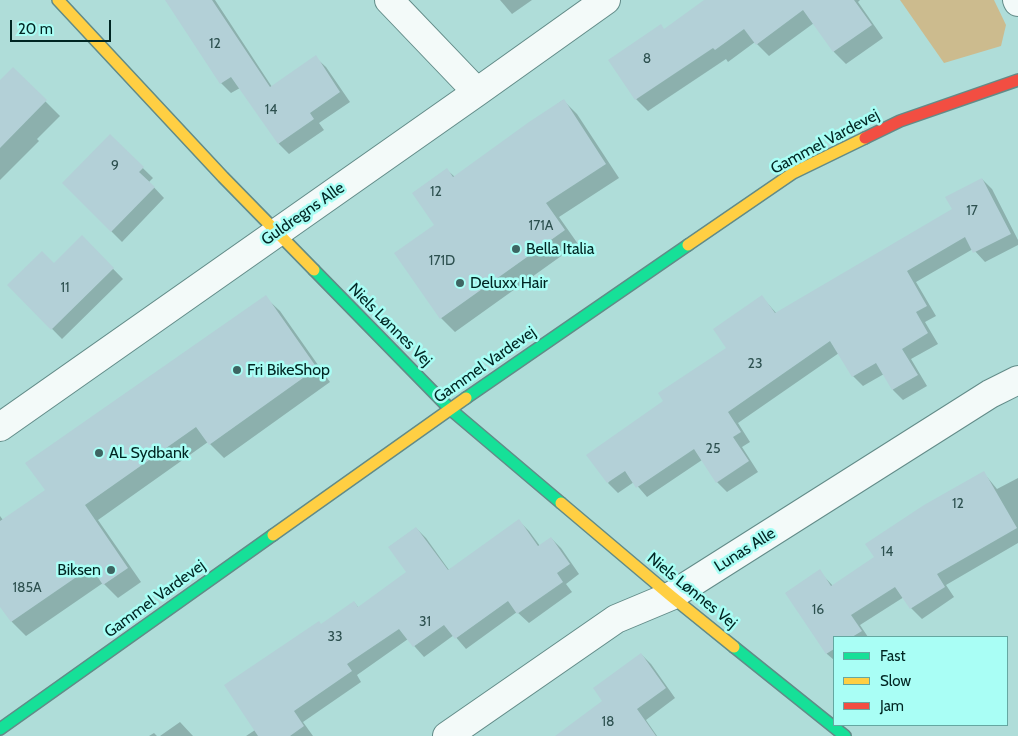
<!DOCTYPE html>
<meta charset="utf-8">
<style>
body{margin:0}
#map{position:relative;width:1018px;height:736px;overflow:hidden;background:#afddd9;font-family:Cabin,sans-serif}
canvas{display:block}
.legend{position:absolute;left:833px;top:636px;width:175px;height:90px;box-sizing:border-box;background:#a9fef5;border:1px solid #65a7a1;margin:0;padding:6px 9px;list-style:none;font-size:15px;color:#002522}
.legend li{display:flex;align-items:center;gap:10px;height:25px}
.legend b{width:25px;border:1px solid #65a7a1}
.scale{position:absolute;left:10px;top:20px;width:101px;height:22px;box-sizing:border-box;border:2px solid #002522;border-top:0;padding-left:6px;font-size:15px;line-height:18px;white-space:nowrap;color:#002522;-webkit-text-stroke:4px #a9fef5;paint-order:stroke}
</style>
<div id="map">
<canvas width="1018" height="736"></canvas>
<ul class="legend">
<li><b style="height:6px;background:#16e098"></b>Fast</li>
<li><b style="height:6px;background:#ffcf43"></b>Slow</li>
<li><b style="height:6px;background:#f24e42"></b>Jam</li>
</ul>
<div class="scale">20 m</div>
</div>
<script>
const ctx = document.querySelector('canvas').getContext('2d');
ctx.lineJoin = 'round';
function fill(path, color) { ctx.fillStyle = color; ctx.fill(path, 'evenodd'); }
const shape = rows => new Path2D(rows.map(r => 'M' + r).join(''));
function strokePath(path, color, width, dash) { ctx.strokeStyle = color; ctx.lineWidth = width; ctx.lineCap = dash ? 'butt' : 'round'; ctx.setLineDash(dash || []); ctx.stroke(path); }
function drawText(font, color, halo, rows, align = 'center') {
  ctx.font = font + ' Cabin,sans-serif'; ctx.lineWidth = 5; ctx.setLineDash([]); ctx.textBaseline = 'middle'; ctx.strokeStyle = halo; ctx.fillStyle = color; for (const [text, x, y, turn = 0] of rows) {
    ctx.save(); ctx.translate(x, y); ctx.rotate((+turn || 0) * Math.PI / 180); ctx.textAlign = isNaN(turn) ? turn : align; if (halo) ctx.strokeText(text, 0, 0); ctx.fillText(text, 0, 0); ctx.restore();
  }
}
const green = shape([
 [900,0,994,0,1006,25,1001,46,944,63]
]);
const shadow = shape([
 [166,0,215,0,272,87,315,57,326,67,350,102,319,123,324,130,289,154,279,144,240,88,231,93,221,83],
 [500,0,532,0,512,14],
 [706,0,860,0,858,2,883,38,846,64,834,52,814,23,769,56,755,42,728,62,726,59,648,111,636,99,665,30],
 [13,69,60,116,37,139,39,141,0,180,0,81],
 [563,100,577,114,619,178,559,217,578,244,455,332,441,318,396,254,436,225,447,170,455,177],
 [110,136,153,178,149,182,164,198,122,242,63,183],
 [982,179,992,189,1018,240,1018,245,985,262,973,249,916,282,936,316,925,322,938,344,911,359,927,386,903,400,893,390,884,374,863,386,853,376,839,353,738,423,750,442,742,447,758,472,727,492,717,482,702,460,647,497,634,482,618,493,608,483,665,402,728,349,762,297,777,314,953,210],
 [82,237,123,279,62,339,9,285,54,265],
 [265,297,280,311,330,382,224,458,208,442,98,520,141,582,118,598,103,583,26,636,12,622,0,604,0,516,3,520,46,491],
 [983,472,997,489,1018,478,1018,543,946,585,954,597,922,619,911,608,904,597,860,625,868,637,834,637,834,660,827,654,786,593,819,571,833,586,875,558],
 [519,521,529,531,540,546,551,538,561,548,579,574,566,584,572,592,529,623,517,612,466,649,454,635,424,657,408,639,357,675,361,682,303,722,313,736,246,736,255,730,321,625,354,602,359,608,407,573,416,528,426,538,449,570],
 [641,654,651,664,675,698,646,720,657,736,577,736],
 [180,722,193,736,160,736],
 [154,733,157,736,149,736]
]);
const building = shape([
 [165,0,212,0,270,87,316,55,340,92,310,113,314,119,278,144,231,77,220,84],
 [704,0,854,0,872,25,833,52,803,10,756,45,744,29,715,50,713,48,635,100,608,60,661,24,664,29],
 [13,67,47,100,0,148,0,80],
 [564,99,606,164,546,203,565,230,440,319,394,253,434,225,412,193,447,168,453,177,529,122],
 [110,134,144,167,139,172,155,187,111,232,62,183],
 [982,178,1011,234,973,253,965,237,907,271,927,306,916,312,928,333,902,349,918,375,892,390,876,363,852,377,830,341,728,412,741,432,733,437,749,461,716,483,694,449,636,488,625,471,607,483,586,455,663,401,658,393,726,348,713,329,762,295,775,313,952,209,945,197],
 [82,235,114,268,51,330,7,285,42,251,54,263],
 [266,295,317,368,209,445,196,427,85,505,128,568,103,585,91,567,11,622,0,607,0,521,45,490,25,463],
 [984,471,1017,528,937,574,945,587,910,609,895,587,851,615,862,631,852,637,834,637,834,649,826,654,785,593,820,569,831,586,874,557,865,544,924,505],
 [519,519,538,546,551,537,570,564,557,573,563,582,517,614,508,601,455,639,444,625,413,647,399,629,347,664,352,671,294,711,304,726,290,736,258,736,224,685,319,621,321,624,354,601,358,607,406,572,388,547,416,527,448,570],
 [641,653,666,688,637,709,656,736,555,736,602,701,593,688]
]);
const street = shape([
 [389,0,477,92],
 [1017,0,1018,2],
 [0,427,477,92,606,0],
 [447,736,616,619,671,596,990,394,1018,380]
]);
const fast = shape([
 [314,270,450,409,561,503],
 [466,398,688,245],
 [734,647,845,736],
 [0,729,273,535]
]);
const slow = shape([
 [58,0,223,177,314,270],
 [688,245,793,173,865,138],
 [561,503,671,596,734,647],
 [273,535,466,398]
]);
const jam = shape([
 [865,138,900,121,1018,80]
]);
const markers = [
 [516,249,5,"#3d6562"],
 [460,283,5,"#3d6562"],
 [237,370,5,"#3d6562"],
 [99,453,5,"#3d6562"],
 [111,570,5,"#3d6562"]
];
const numberNames = [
 ["12",215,44],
 ["8",647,59],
 ["14",271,110],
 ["9",115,166],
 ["12",436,192],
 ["17",972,211],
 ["171A",541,226],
 ["171D",442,261],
 ["11",65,288],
 ["23",755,364],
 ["25",713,449],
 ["12",958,504],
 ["14",887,552],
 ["185A",27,588],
 ["16",818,610],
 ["31",425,622],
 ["33",335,637],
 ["18",608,722]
];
const streetNames = [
 ["Gammel Vardevej",825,142,-28],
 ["Guldregns Alle",303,214,-35],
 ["Niels Lønnes Vej",390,325,45],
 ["Gammel Vardevej",485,365,-35],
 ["Lunas Alle",745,550,-32],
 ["Niels Lønnes Vej",692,591,39],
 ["Gammel Vardevej",155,599,-36]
];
const poiNames = [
 ["Bella Italia",526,249],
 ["Deluxx Hair",470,283],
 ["Fri BikeShop",247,370],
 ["AL Sydbank",109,453],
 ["Biksen",101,570,"right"]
];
fill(green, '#ccbb8e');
fill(shadow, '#0003');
fill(building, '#b3d0d7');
strokePath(street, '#628b88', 30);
strokePath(fast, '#628b88', 14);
strokePath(slow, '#628b88', 14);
strokePath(jam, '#628b88', 14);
strokePath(street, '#f3faf9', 28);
strokePath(fast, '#16e098', 11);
strokePath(slow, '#ffcf43', 11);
strokePath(jam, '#f24e42', 11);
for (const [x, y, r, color] of markers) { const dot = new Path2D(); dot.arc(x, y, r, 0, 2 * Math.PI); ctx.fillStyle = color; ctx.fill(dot); strokePath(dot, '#a9fef5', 2); }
drawText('14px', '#2d504f', null, numberNames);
drawText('16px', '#002522', '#a9fef5', streetNames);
drawText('16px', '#002522', '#a9fef5', poiNames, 'left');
</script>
